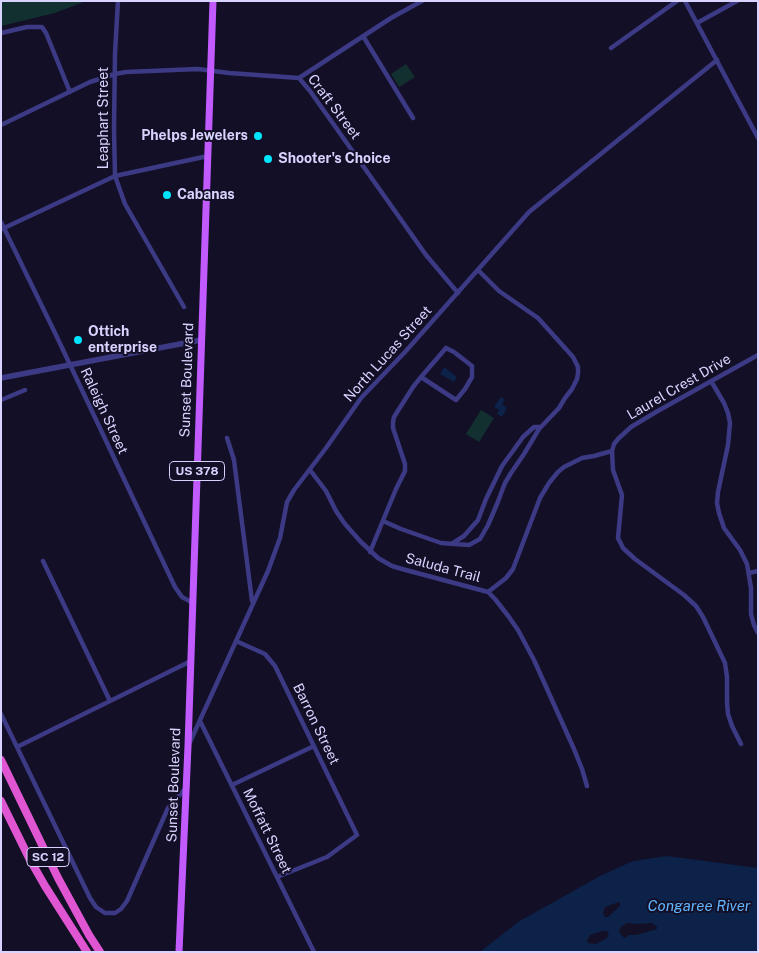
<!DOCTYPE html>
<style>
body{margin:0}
#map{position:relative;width:759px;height:953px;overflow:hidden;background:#130f26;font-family:"Public Sans",sans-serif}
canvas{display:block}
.frame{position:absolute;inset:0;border:2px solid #d9d4ff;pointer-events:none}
</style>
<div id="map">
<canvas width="759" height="953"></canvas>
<div class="frame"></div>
</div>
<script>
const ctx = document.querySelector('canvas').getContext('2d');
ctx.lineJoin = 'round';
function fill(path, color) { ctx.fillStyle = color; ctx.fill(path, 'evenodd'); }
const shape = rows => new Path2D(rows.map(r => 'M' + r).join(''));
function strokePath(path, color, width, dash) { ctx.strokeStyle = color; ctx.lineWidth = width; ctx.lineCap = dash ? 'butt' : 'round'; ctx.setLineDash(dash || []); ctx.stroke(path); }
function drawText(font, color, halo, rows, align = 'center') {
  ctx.font = font + ' "Public Sans",sans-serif'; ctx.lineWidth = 4; ctx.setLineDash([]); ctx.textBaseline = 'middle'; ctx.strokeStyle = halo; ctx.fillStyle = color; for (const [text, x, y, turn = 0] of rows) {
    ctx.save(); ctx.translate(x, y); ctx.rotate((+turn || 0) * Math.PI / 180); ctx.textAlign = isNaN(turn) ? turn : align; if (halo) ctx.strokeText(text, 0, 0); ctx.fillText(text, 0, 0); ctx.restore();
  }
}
const green = shape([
 [1,1,86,1,55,13,1,26],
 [406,64,415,77,399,87,391,74],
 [481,410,494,418,479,442,466,434]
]);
const water = shape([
 [444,367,457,377,454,382,440,374],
 [501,397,505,400,502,404,507,408,502,417,497,414,499,410,494,407],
 [667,856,758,868,758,952,480,952,518,922,600,876,633,861],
 [616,903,620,902,620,906,608,917,605,917,603,913,605,907],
 [627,923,639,924,652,923,657,927,657,929,636,935,629,935,625,938,622,936,619,931,621,927],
 [603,931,607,931,609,933,607,938,596,944,588,943,587,940,590,935]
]);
const minor = shape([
 [118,1,115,53,114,129,115,176,125,204,184,307],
 [685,1,758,138],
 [697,23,737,1],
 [1,33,27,27,42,27,46,33,70,92],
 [363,36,413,118],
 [611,48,677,1],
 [299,78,391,18,422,1],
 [1,125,90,82,115,74,126,72,198,69,229,73,299,78,310,91,426,255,458,293],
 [1,222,56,335,175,587,182,597,193,603],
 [2,229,115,176,208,156],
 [446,348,454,352,472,366,472,377,465,389,456,400,421,377,446,348],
 [711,381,724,403,728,413,730,423,728,445,718,492,717,503,719,513,724,528,740,550,747,564,751,588,751,614,754,625,758,633],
 [1,400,25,390],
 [227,438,234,460,252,601],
 [612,451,613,470,622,495,618,538,623,548,635,559,684,595,696,606,703,617,725,663,727,677,727,702,728,714,732,726,741,744],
 [310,470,326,491,336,511,345,524,360,541,378,558,392,566,402,569,488,592,495,599,509,617,518,630,534,660,574,749,582,769,587,786],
 [383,521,401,529,441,543,469,545,480,539,488,525,497,504,505,483,511,473,524,454,539,429,559,408,565,398,572,389,577,379,578,373,578,367,573,357,565,348,538,318,499,291,478,270],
 [453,543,464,536,478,520,486,499,502,466,523,437,534,427,541,427],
 [370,552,396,489,405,471,405,464,393,428,393,422,394,417,413,387,421,377],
 [43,561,110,701],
 [749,573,758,571],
 [488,592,506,578,513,569,540,498,549,483,558,472,564,467,582,458,594,456,612,451,614,444,618,439,631,427,656,412,758,355],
 [236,641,265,654,275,666,357,835,327,857,277,877],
 [1,714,90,898,96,907,105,913,115,913,121,909,127,901,168,808,175,800,185,789],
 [200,721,314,952],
 [190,742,268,571,280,538,287,502,294,490,326,448,361,398,405,352,529,212,717,60],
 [17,747,191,661],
 [232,785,314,746]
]);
const tertiary = shape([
 [1,378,201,340]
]);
const primary = shape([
 [179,952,188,746,213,1]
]);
const trunk = shape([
 [1,760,58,878,89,935,100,952],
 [1,801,29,858,45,886,87,952]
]);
const markers = [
 [258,136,5,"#00e5ff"],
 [268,159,5,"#00e5ff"],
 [167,195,5,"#00e5ff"],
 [78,340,5,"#00e5ff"]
];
const shields = [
 [197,471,55],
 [48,857,42]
];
const shieldNames = [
 ["US 378",197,471],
 ["SC 12",48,857]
];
const streetNames = [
 ["Craft Street",334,107,53],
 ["Leaphart Street",104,118,-90],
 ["North Lucas Street",388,354,-48],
 ["Sunset Boulevard",187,380,-88],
 ["Laurel Crest Drive",679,387,-30],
 ["Raleigh Street",104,411,65],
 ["Saluda Trail",443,568,15],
 ["Barron Street",316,724,64],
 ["Sunset Boulevard",174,785,-88],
 ["Moffatt Street",267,831,64]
];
const poiNames = [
 ["Phelps Jewelers",248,136,"right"],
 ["Shooter's Choice",278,159],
 ["Cabanas",177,195],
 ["Ottich",88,332],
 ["enterprise",88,348]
];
const waterNames = [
 ["Congaree River",699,906]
];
fill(green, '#12302f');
fill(water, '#0c2248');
strokePath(minor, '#3d3a85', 4.5);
strokePath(tertiary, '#3d3a85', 5.5);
strokePath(primary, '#c25bff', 7);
strokePath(trunk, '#e055d1', 8);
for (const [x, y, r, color] of markers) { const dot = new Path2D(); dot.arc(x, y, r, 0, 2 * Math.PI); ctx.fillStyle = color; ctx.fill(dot); strokePath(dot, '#130f26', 2); }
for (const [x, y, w] of shields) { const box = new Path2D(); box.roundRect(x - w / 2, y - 9.5, w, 19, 4); ctx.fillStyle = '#130f26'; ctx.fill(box); strokePath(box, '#d9d4ff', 1); }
drawText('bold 12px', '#d9d4ff', null, shieldNames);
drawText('14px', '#d9d4ff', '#130f26', streetNames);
drawText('bold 14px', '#d9d4ff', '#130f26', poiNames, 'left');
drawText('italic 15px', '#62b6ff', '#130f26', waterNames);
</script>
